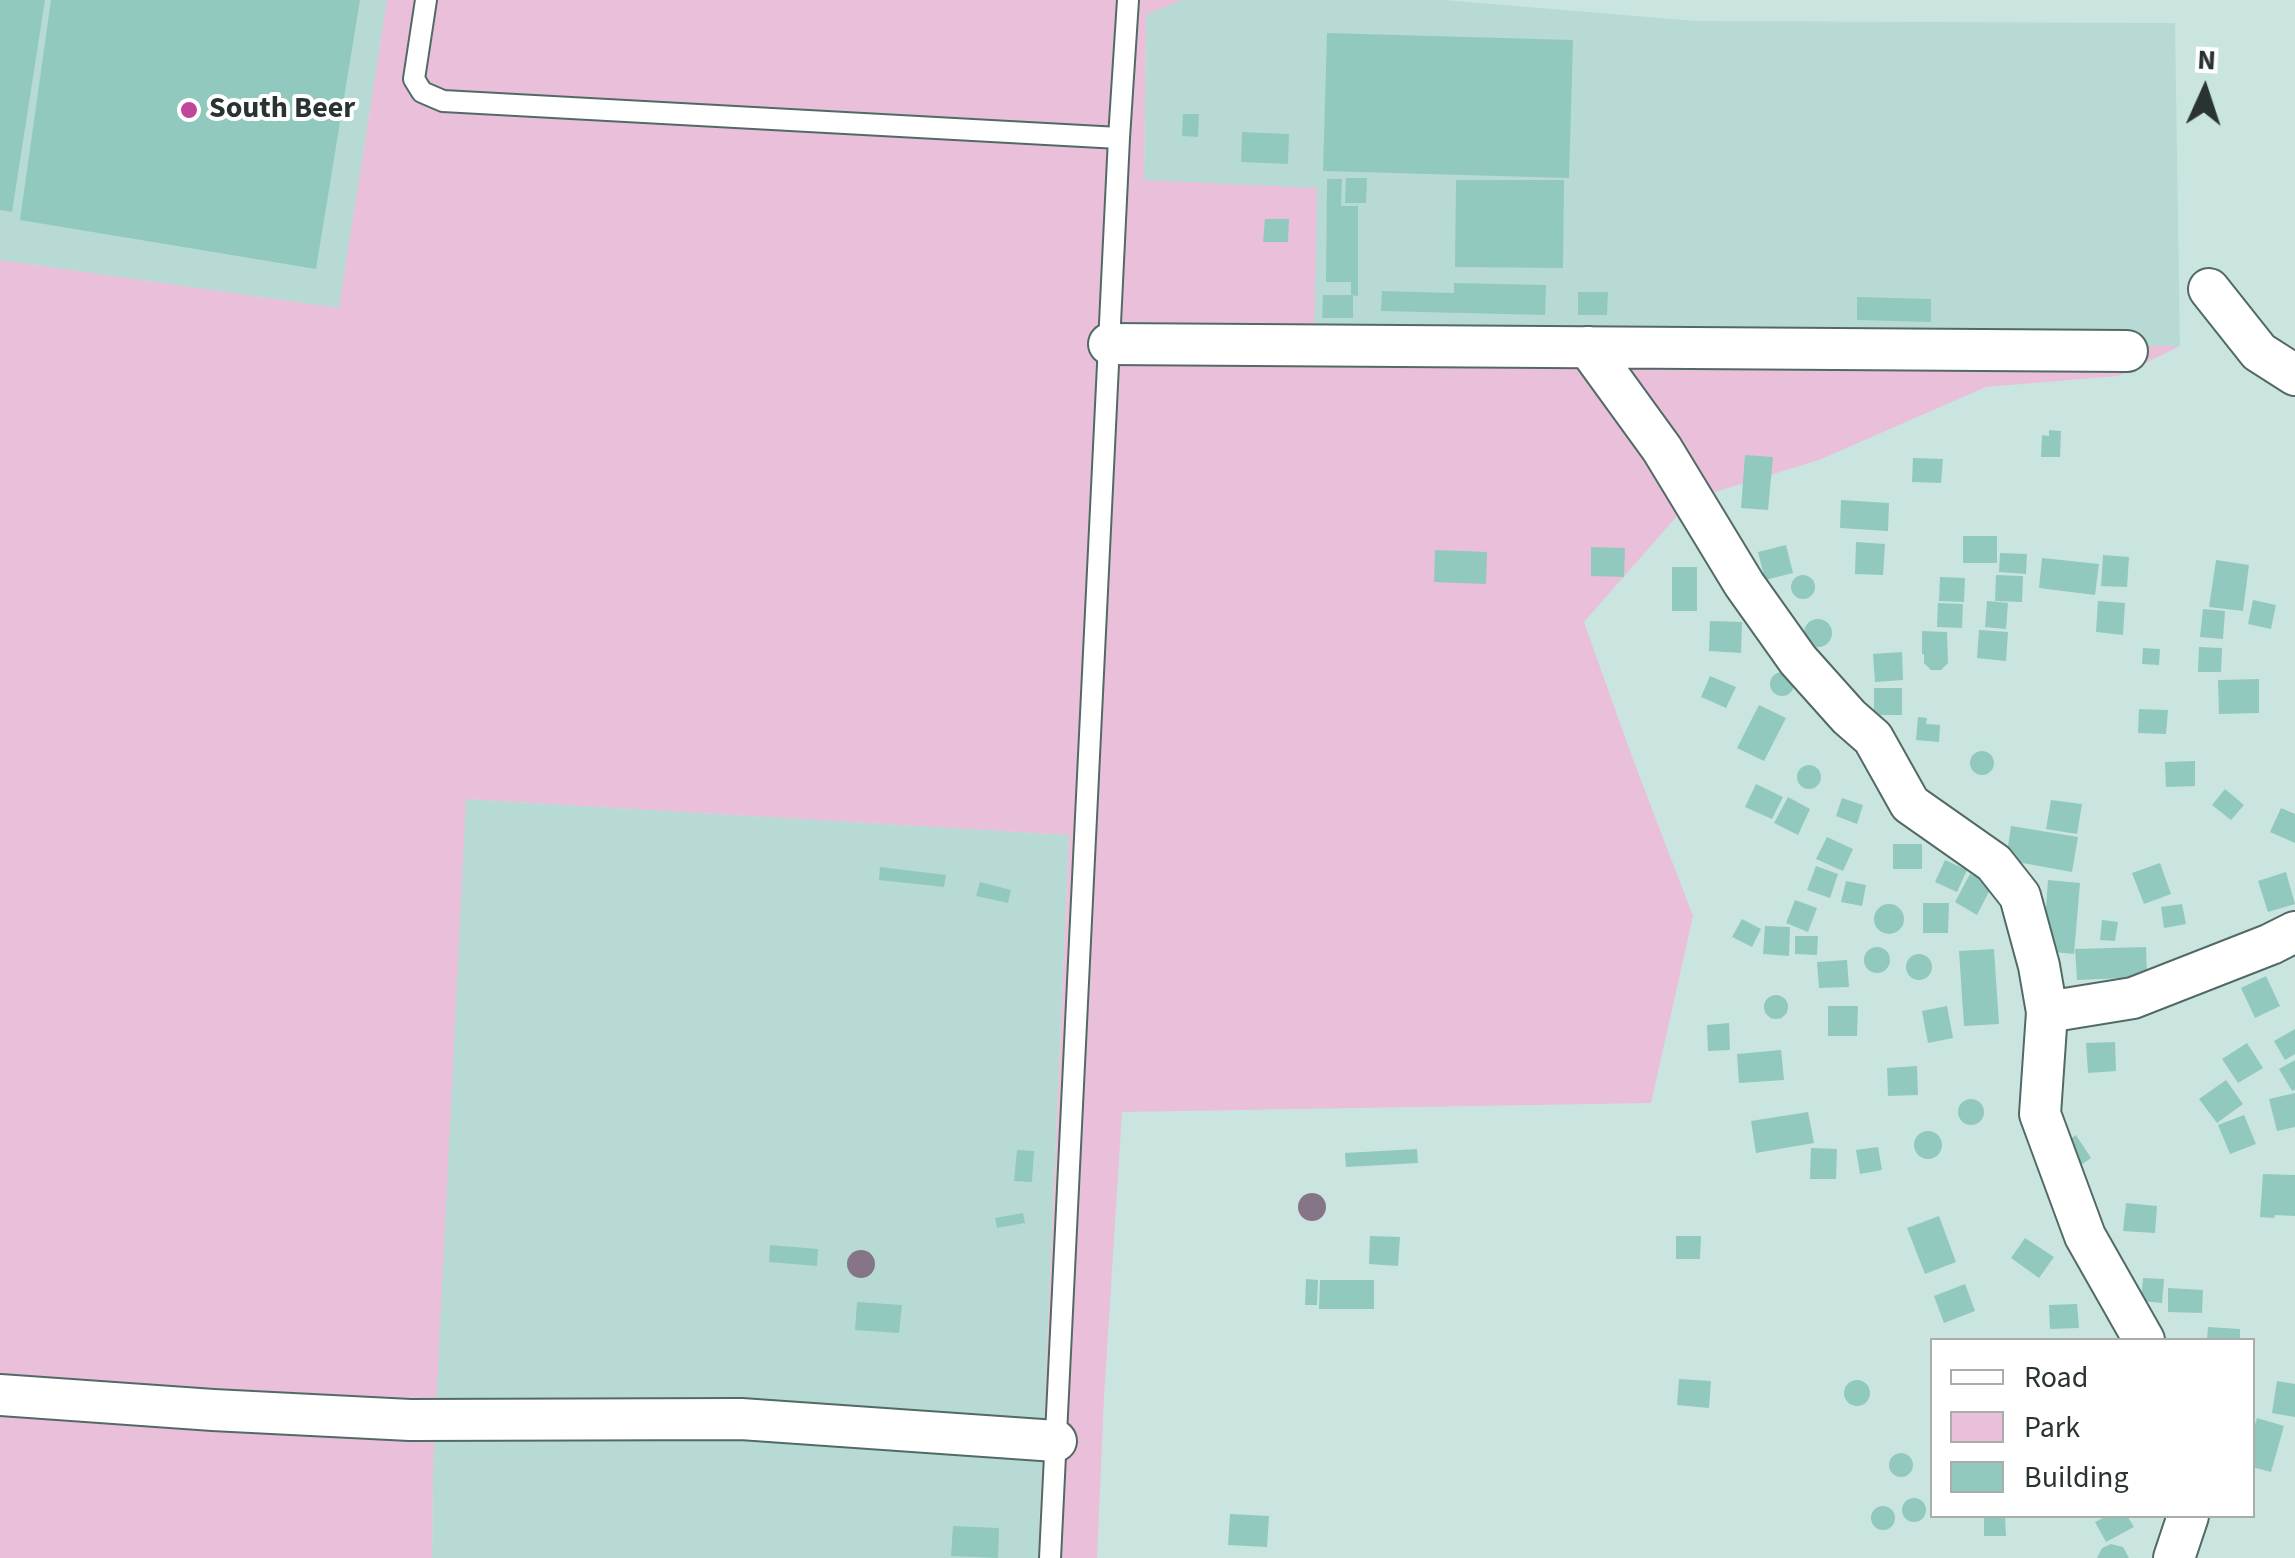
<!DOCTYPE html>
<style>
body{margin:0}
#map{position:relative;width:2295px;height:1558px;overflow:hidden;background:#cae5e0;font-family:"Source Sans 3",sans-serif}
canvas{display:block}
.legend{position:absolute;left:1930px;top:1338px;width:325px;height:180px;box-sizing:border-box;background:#fff;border:2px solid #a9aead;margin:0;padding:12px 18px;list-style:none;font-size:30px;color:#293432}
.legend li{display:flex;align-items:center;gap:20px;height:50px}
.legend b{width:50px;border:2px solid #a9aead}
.north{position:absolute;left:2155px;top:40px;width:100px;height:100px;-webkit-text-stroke:8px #fff;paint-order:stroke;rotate:3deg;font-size:28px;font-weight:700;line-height:40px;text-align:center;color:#293432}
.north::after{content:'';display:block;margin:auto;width:35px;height:45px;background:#293432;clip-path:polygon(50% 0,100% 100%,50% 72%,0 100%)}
</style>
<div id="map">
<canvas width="2295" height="1558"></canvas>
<ul class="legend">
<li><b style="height:12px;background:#fff"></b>Road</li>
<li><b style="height:28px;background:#eabfd9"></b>Park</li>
<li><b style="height:28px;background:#91c9be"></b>Building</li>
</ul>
<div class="north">N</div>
</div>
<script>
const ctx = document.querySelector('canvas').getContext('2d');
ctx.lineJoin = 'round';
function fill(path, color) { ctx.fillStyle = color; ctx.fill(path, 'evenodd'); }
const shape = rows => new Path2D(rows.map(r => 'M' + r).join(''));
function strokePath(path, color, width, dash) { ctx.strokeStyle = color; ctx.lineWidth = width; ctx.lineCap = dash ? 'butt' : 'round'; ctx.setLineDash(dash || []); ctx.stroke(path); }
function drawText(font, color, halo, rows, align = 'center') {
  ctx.font = font + ' "Source Sans 3",sans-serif'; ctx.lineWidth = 8; ctx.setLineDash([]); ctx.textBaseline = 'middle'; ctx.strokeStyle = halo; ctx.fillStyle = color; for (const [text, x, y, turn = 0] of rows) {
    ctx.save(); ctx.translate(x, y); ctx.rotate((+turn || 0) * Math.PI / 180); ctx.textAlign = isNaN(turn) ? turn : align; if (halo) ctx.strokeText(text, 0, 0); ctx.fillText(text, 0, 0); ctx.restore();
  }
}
const built = shape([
 [0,0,387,0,339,308,0,260],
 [1182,0,1445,0,1697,21,2175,23,2180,346,1313,341,1144,180,1146,14],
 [465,799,1069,835,1038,1558,432,1558,433,1471]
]);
const green = shape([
 [387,0,1182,0,1146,15,1144,180,1317,188,1314,341,2180,346,2119,376,1986,387,1819,460,1692,499,1584,622,1631,754,1693,916,1651,1103,1122,1112,1104,1397,1097,1558,1038,1558,1069,835,466,799,433,1471,432,1558,0,1558,0,260,339,308]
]);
const building = shape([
 [0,0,45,0,12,212,0,210],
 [51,0,360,0,316,269,20,220],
 [1327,33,1573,40,1569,178,1323,171],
 [1183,114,1199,114,1198,137,1182,136],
 [1242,132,1289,134,1288,164,1241,162],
 [1346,178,1367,178,1366,203,1345,203],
 [1327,179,1342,179,1341,206,1358,206,1358,296,1351,295,1351,282,1326,282],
 [1456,180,1564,180,1563,268,1455,267],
 [1265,219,1289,219,1288,242,1263,242],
 [1454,283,1546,285,1545,315,1381,311,1382,291,1454,293],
 [1578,292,1608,292,1607,315,1578,315],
 [1323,295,1353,295,1353,318,1322,318],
 [1857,297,1931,299,1931,322,1857,320],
 [2049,430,2061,431,2060,457,2041,457,2042,435,2049,436],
 [1745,455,1773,457,1768,510,1741,508],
 [1913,458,1943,459,1941,483,1912,482],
 [1841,500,1889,503,1888,531,1840,528],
 [1963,536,1997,536,1997,563,1963,563],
 [1856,542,1885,544,1883,575,1855,574],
 [1786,545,1793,573,1765,580,1758,552],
 [1591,547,1625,548,1624,577,1591,576],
 [1435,550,1487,552,1486,584,1434,582],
 [2000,553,2027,554,2026,574,1999,572],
 [2103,555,2129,557,2127,587,2101,586],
 [2042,558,2099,564,2095,595,2039,588],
 [2216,560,2249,565,2243,611,2209,607],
 [1672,567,1697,567,1697,611,1672,611],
 '1791 587a12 12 0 1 1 24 0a12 12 0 1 1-24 0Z',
 [1996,575,2023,576,2022,602,1995,601],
 [1940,577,1965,578,1964,602,1939,601],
 [2253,600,2276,605,2271,629,2248,624],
 [1987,601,2008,603,2006,629,1985,627],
 [2098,601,2125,603,2123,635,2096,632],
 [1938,603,1963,604,1962,628,1937,627],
 [2203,609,2225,611,2223,639,2200,637],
 '1804 633a14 14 0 1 1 28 0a14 14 0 1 1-28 0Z',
 [1710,621,1742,622,1741,653,1709,651],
 [1979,630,2008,632,2006,661,1977,658],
 [1922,631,1947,632,1948,663,1941,670,1931,670,1924,663,1924,654,1922,654],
 [2199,647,2222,648,2221,672,2198,672],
 [2143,648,2160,649,2159,665,2142,664],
 [1902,652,1903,680,1875,682,1873,654],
 '1770 684a12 12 0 1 1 24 0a12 12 0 1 1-24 0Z',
 [1710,676,1736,687,1726,708,1701,697],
 [2259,679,2259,713,2219,714,2218,680],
 [1874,688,1902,688,1902,715,1874,715],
 [1759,705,1786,718,1764,761,1737,748],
 [2139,709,2168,710,2166,734,2138,733],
 [1918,717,1927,718,1926,724,1940,725,1939,742,1916,740],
 '1970 763a12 12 0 1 1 24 0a12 12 0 1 1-24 0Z',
 [2195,761,2195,786,2166,787,2165,762],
 '1797 777a12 12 0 1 1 24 0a12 12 0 1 1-24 0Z',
 [1756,784,1783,797,1772,819,1745,807],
 [2225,789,2244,805,2231,820,2212,805],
 [1788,797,1810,809,1798,835,1774,823],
 [1842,798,1863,805,1857,824,1836,816],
 [2051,800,2082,804,2077,834,2046,829],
 [2281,808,2295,814,2295,843,2270,832],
 [2011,826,2078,837,2072,872,2006,860],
 [1827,837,1853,849,1843,871,1816,859],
 [1893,844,1922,844,1922,869,1893,869],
 [1945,860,1967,870,1957,892,1935,882],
 [2160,863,2171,894,2144,904,2132,873],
 [1816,866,1838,874,1830,898,1807,890],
 [880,867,946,875,944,887,879,880],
 [2286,872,2295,904,2268,912,2258,881],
 [1970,874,1992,886,1977,915,1955,902],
 [2048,880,2080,883,2074,954,2043,951],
 [1846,881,1866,885,1862,906,1841,902],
 [980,882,1011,890,1008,903,976,896],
 [1795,900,1817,908,1808,932,1786,923],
 [1923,903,1949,903,1948,933,1923,933],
 [2182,904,2186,924,2164,928,2161,907],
 '1874 919a15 15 0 1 1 30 0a15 15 0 1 1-30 0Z',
 [1742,919,1761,929,1752,947,1732,937],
 [2102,920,2118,922,2115,941,2100,940],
 [1765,926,1790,927,1789,956,1763,954],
 [1795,936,1818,936,1817,955,1795,954],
 [2146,947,2147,977,2077,980,2075,949],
 '1864 960a13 13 0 1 1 26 0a13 13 0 1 1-26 0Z',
 [1994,949,1999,1024,1964,1026,1959,951],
 '1906 967a13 13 0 1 1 26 0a13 13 0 1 1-26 0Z',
 [1847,960,1849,987,1819,988,1817,962],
 [2266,976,2280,1006,2255,1018,2241,988],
 '1764 1007a12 12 0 1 1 24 0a12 12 0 1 1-24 0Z',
 [1828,1006,1858,1006,1857,1036,1828,1036],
 [1947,1006,1953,1038,1928,1043,1922,1011],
 [1729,1023,1730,1050,1708,1051,1707,1025],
 [2295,1029,2295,1054,2285,1060,2274,1041],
 [2115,1042,2116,1071,2088,1073,2086,1043],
 [2247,1043,2263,1068,2238,1083,2222,1059],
 [1781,1050,1784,1080,1739,1083,1737,1054],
 [2295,1060,2295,1090,2292,1091,2279,1069],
 [1917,1066,1918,1095,1888,1096,1887,1068],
 [2226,1080,2243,1104,2217,1123,2199,1099],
 [2295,1093,2295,1127,2277,1131,2269,1099],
 '1958 1112a13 13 0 1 1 26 0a13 13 0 1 1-26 0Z',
 [1808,1112,1814,1143,1756,1153,1751,1121],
 [2244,1115,2256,1144,2230,1154,2218,1125],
 '1914 1145a14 14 0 1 1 28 0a14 14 0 1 1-28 0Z',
 [2076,1135,2091,1158,2069,1173,2053,1150],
 [1878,1147,1882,1170,1860,1174,1856,1150],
 [1811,1148,1837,1149,1836,1179,1810,1179],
 [1417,1149,1418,1163,1346,1167,1345,1153],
 [1017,1150,1034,1151,1032,1182,1014,1181],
 [2263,1174,2295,1175,2295,1216,2275,1215,2274,1218,2260,1217],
 [2126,1203,2157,1206,2155,1233,2123,1231],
 [1023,1213,1025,1223,997,1228,995,1218],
 [1939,1216,1956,1262,1925,1274,1907,1228],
 [1370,1236,1400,1237,1398,1266,1369,1264],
 [1676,1236,1701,1236,1700,1259,1676,1259],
 [2025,1238,2054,1257,2039,1278,2011,1258],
 [770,1245,818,1249,817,1266,769,1262],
 [2143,1278,2164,1279,2162,1303,2141,1301],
 [1306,1279,1318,1280,1317,1305,1305,1305],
 [1320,1280,1374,1280,1374,1309,1319,1309],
 [1965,1284,1975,1311,1944,1323,1934,1296],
 [2168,1288,2203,1290,2202,1313,2168,1312],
 [857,1302,902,1305,899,1333,855,1330],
 [2077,1304,2079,1328,2050,1329,2049,1305],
 [2208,1327,2240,1329,2240,1340,2207,1340],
 [1679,1379,1711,1381,1709,1408,1677,1405],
 '1844 1393a13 13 0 1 1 26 0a13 13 0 1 1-26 0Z',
 [2277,1381,2295,1384,2295,1417,2272,1413],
 [2257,1418,2284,1426,2271,1472,2252,1467,2252,1434],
 '1889 1465a12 12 0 1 1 24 0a12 12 0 1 1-24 0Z',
 '1902 1510a12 12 0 1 1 24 0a12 12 0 1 1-24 0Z',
 '1871 1518a12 12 0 1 1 24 0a12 12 0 1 1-24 0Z',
 [1230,1514,1269,1516,1267,1547,1228,1545],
 [1984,1516,2005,1516,2006,1536,1984,1536],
 [2107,1516,2127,1516,2134,1527,2106,1542,2095,1522],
 [953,1526,999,1528,998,1558,951,1556],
 [2111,1544,2123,1547,2129,1558,2097,1558,2102,1548]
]);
const lane = shape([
 [426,0,414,79,422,92,443,101,1119,138],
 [1050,1558,1119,138,1128,0]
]);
const street = shape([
 [2209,289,2259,352,2295,375],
 [1109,344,2127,351],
 [1588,347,1662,449,1744,584,1798,660,1849,717,1873,738,1910,804,1994,863,2020,896,2039,966,2047,1012,2040,1114,2085,1236,2144,1340],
 [2047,1012,2133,998,2271,944,2295,932],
 [0,1395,213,1410,410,1420,741,1419,1056,1441],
 [2174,1558,2188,1516]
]);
const trees = [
 [1312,1207],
 [861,1264]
];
const markers = [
 [189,110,10,"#c1479b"]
];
const poiNames = [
 ["South Beer",209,110]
];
fill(built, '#b7dbd4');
fill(green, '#eabfd9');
fill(building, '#91c9be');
strokePath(lane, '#526a65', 24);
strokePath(street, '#526a65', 44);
strokePath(lane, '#fff', 20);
strokePath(street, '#fff', 40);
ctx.fillStyle = '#857586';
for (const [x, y] of trees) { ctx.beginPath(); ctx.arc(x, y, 14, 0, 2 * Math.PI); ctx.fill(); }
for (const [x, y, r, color] of markers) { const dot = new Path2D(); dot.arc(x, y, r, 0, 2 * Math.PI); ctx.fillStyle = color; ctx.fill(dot); strokePath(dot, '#fff', 4); }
drawText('bold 30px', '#293432', '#fff', poiNames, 'left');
</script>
